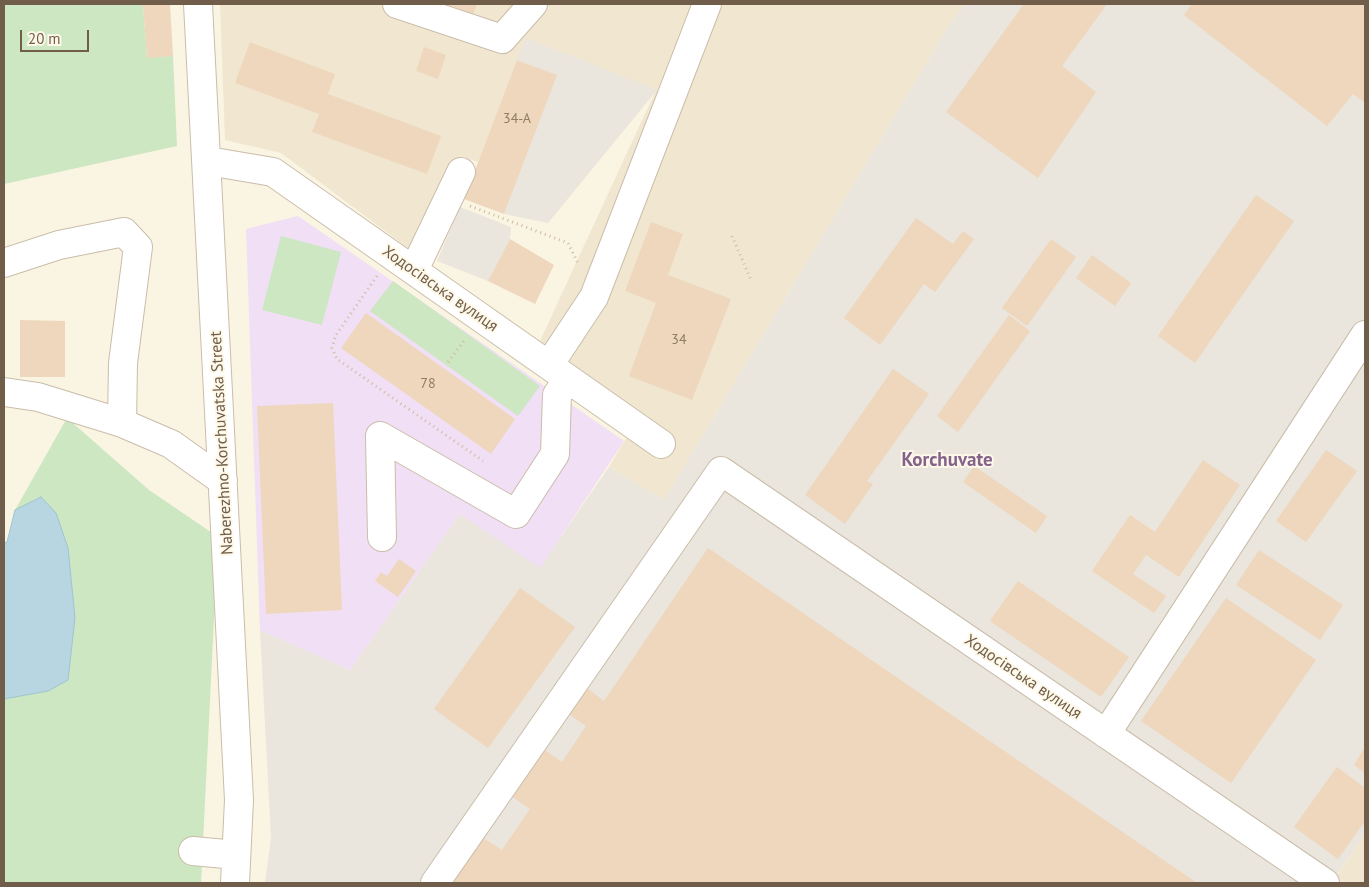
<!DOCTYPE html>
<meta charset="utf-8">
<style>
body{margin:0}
#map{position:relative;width:1369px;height:887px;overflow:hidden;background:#faf4e2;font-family:"PT Sans",sans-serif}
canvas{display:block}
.frame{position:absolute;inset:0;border:5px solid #705d4a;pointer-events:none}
.scale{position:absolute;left:20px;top:30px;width:69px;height:22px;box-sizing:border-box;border:2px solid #705d4a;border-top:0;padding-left:6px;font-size:15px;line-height:18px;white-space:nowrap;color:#705d4a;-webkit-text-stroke:4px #fef8e8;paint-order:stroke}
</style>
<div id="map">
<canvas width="1369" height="887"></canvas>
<div class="frame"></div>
<div class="scale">20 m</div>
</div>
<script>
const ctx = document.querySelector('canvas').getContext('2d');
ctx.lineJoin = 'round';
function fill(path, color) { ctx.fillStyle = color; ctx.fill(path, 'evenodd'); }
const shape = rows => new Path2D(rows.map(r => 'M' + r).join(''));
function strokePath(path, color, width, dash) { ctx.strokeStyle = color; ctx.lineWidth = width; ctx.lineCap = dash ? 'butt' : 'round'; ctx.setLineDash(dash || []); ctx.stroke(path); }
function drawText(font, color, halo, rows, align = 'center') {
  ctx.font = font + ' "PT Sans",sans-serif'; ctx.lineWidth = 4; ctx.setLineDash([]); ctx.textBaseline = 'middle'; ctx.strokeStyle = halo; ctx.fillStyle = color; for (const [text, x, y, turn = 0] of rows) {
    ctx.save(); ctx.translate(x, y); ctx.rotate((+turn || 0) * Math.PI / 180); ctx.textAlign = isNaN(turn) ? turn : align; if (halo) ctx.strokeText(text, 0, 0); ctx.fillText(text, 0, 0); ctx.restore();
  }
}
const residential = shape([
 [220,4,966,4,953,19,664,500,609,467,638,418,540,341,656,90,526,39,478,162,462,157,413,252,281,153,225,140],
 [1365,834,1365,883,1343,883,1335,878]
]);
const industrial = shape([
 [966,4,1365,4,1365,834,1331,883,265,883,271,838,260,630,350,670,460,514,540,567,609,467,664,500,953,19],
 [526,38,657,90,548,223,504,214,556,75,517,60],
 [460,207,511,227,510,239,488,281,437,261]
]);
const education = shape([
 [298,216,624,441,540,568,460,514,350,670,260,630,246,229]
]);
const green = shape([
 [4,4,143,4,147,57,173,56,177,146,4,184],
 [281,236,341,252,322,325,262,310],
 [393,281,540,386,518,416,370,311],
 [67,418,149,490,218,537,201,883,4,883,4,699,22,694,4,543,7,542,15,510]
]);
const water = shape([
 [41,497,56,513,68,548,75,618,68,680,48,691,4,699,4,543,7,542,15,510,41,497]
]);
const building = shape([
 [143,4,170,4,173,56,147,58],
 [447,4,477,4,473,14],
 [1024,4,1107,4,1062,66,1096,92,1038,178,946,112],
 [1192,4,1365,4,1365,103,1353,94,1327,126,1184,15],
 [250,42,335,74,328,94,441,136,427,174,312,132,319,114,235,83],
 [424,47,446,55,438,79,416,71],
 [517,60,557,75,504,214,464,199],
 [1256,195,1294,221,1195,363,1158,336],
 [916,218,953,244,963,231,974,239,935,292,924,284,880,345,844,318],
 [651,222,683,234,668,275,731,299,692,400,629,376,656,303,625,291],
 [510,239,554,265,535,304,488,281],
 [1051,239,1076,257,1027,326,1002,308],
 [1092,255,1131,283,1115,306,1076,278],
 [366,313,515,419,491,454,341,348],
 [1009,315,1030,331,958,432,937,416],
 [20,320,65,321,65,377,20,377],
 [893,369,929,394,867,481,873,484,845,524,805,495],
 [333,403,342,610,266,614,257,406],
 [1326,450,1357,471,1306,542,1276,521],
 [1203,460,1240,485,1179,577,1146,555,1133,574,1166,596,1154,613,1092,571,1130,515,1155,532],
 [974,466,1047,516,1036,533,963,482],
 [708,548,1197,883,448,883,480,836,502,850,530,809,511,796,543,749,562,762,586,726,566,712,584,686,604,701],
 [1259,550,1343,605,1320,640,1236,585],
 [399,559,416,571,398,597,375,581,381,572,387,576],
 [1018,581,1129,657,1101,697,990,621],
 [520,588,575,627,488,748,434,709],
 [1226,598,1316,660,1231,783,1141,721],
 [1365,747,1365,773,1354,765],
 [1337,767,1365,788,1365,821,1338,859,1294,827]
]);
const path = shape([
 [470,206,568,243,579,265],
 [732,236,751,280],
 [377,276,336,335,332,348,337,359,483,461],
 [448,362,466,338]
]);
const minor = shape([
 [198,4,239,800,235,883],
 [397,4,502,39,533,4],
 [208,161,273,172,661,444],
 [4,263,59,245,124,232,138,247,123,363,122,423],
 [414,270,461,172],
 [549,365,594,297,707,4],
 [4,392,38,397,122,423,171,444,223,481],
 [382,537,380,436,516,514,555,454,557,395,568,379],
 [1106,734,1365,335],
 [193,851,236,855],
 [435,883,721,471,1325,883]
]);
const numberNames = [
 ["34-А",517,119],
 ["34",679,340],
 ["78",428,384]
];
const streetNames = [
 ["Ходосівська вулиця",440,289,35],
 ["Naberezhno-Korchuvatska Street",222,443,-93],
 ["Ходосівська вулиця",1023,677,34]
];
const quarterNames = [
 ["Korchuvate",947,461]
];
fill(residential, '#f1e7d1');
fill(industrial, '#eae5dd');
fill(education, '#f1dff6');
fill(green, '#cce7c2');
fill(water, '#b8d6e2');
strokePath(water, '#9fc4d3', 1);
fill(building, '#eed7bc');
strokePath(minor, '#cabdaa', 30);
strokePath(path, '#d2ba9f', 3, [1, 4]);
strokePath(minor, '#fff', 28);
drawText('14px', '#907c66', null, numberNames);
drawText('16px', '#705d4a', '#fef8e8', streetNames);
drawText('bold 19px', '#84628c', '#fef8e8', quarterNames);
</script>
